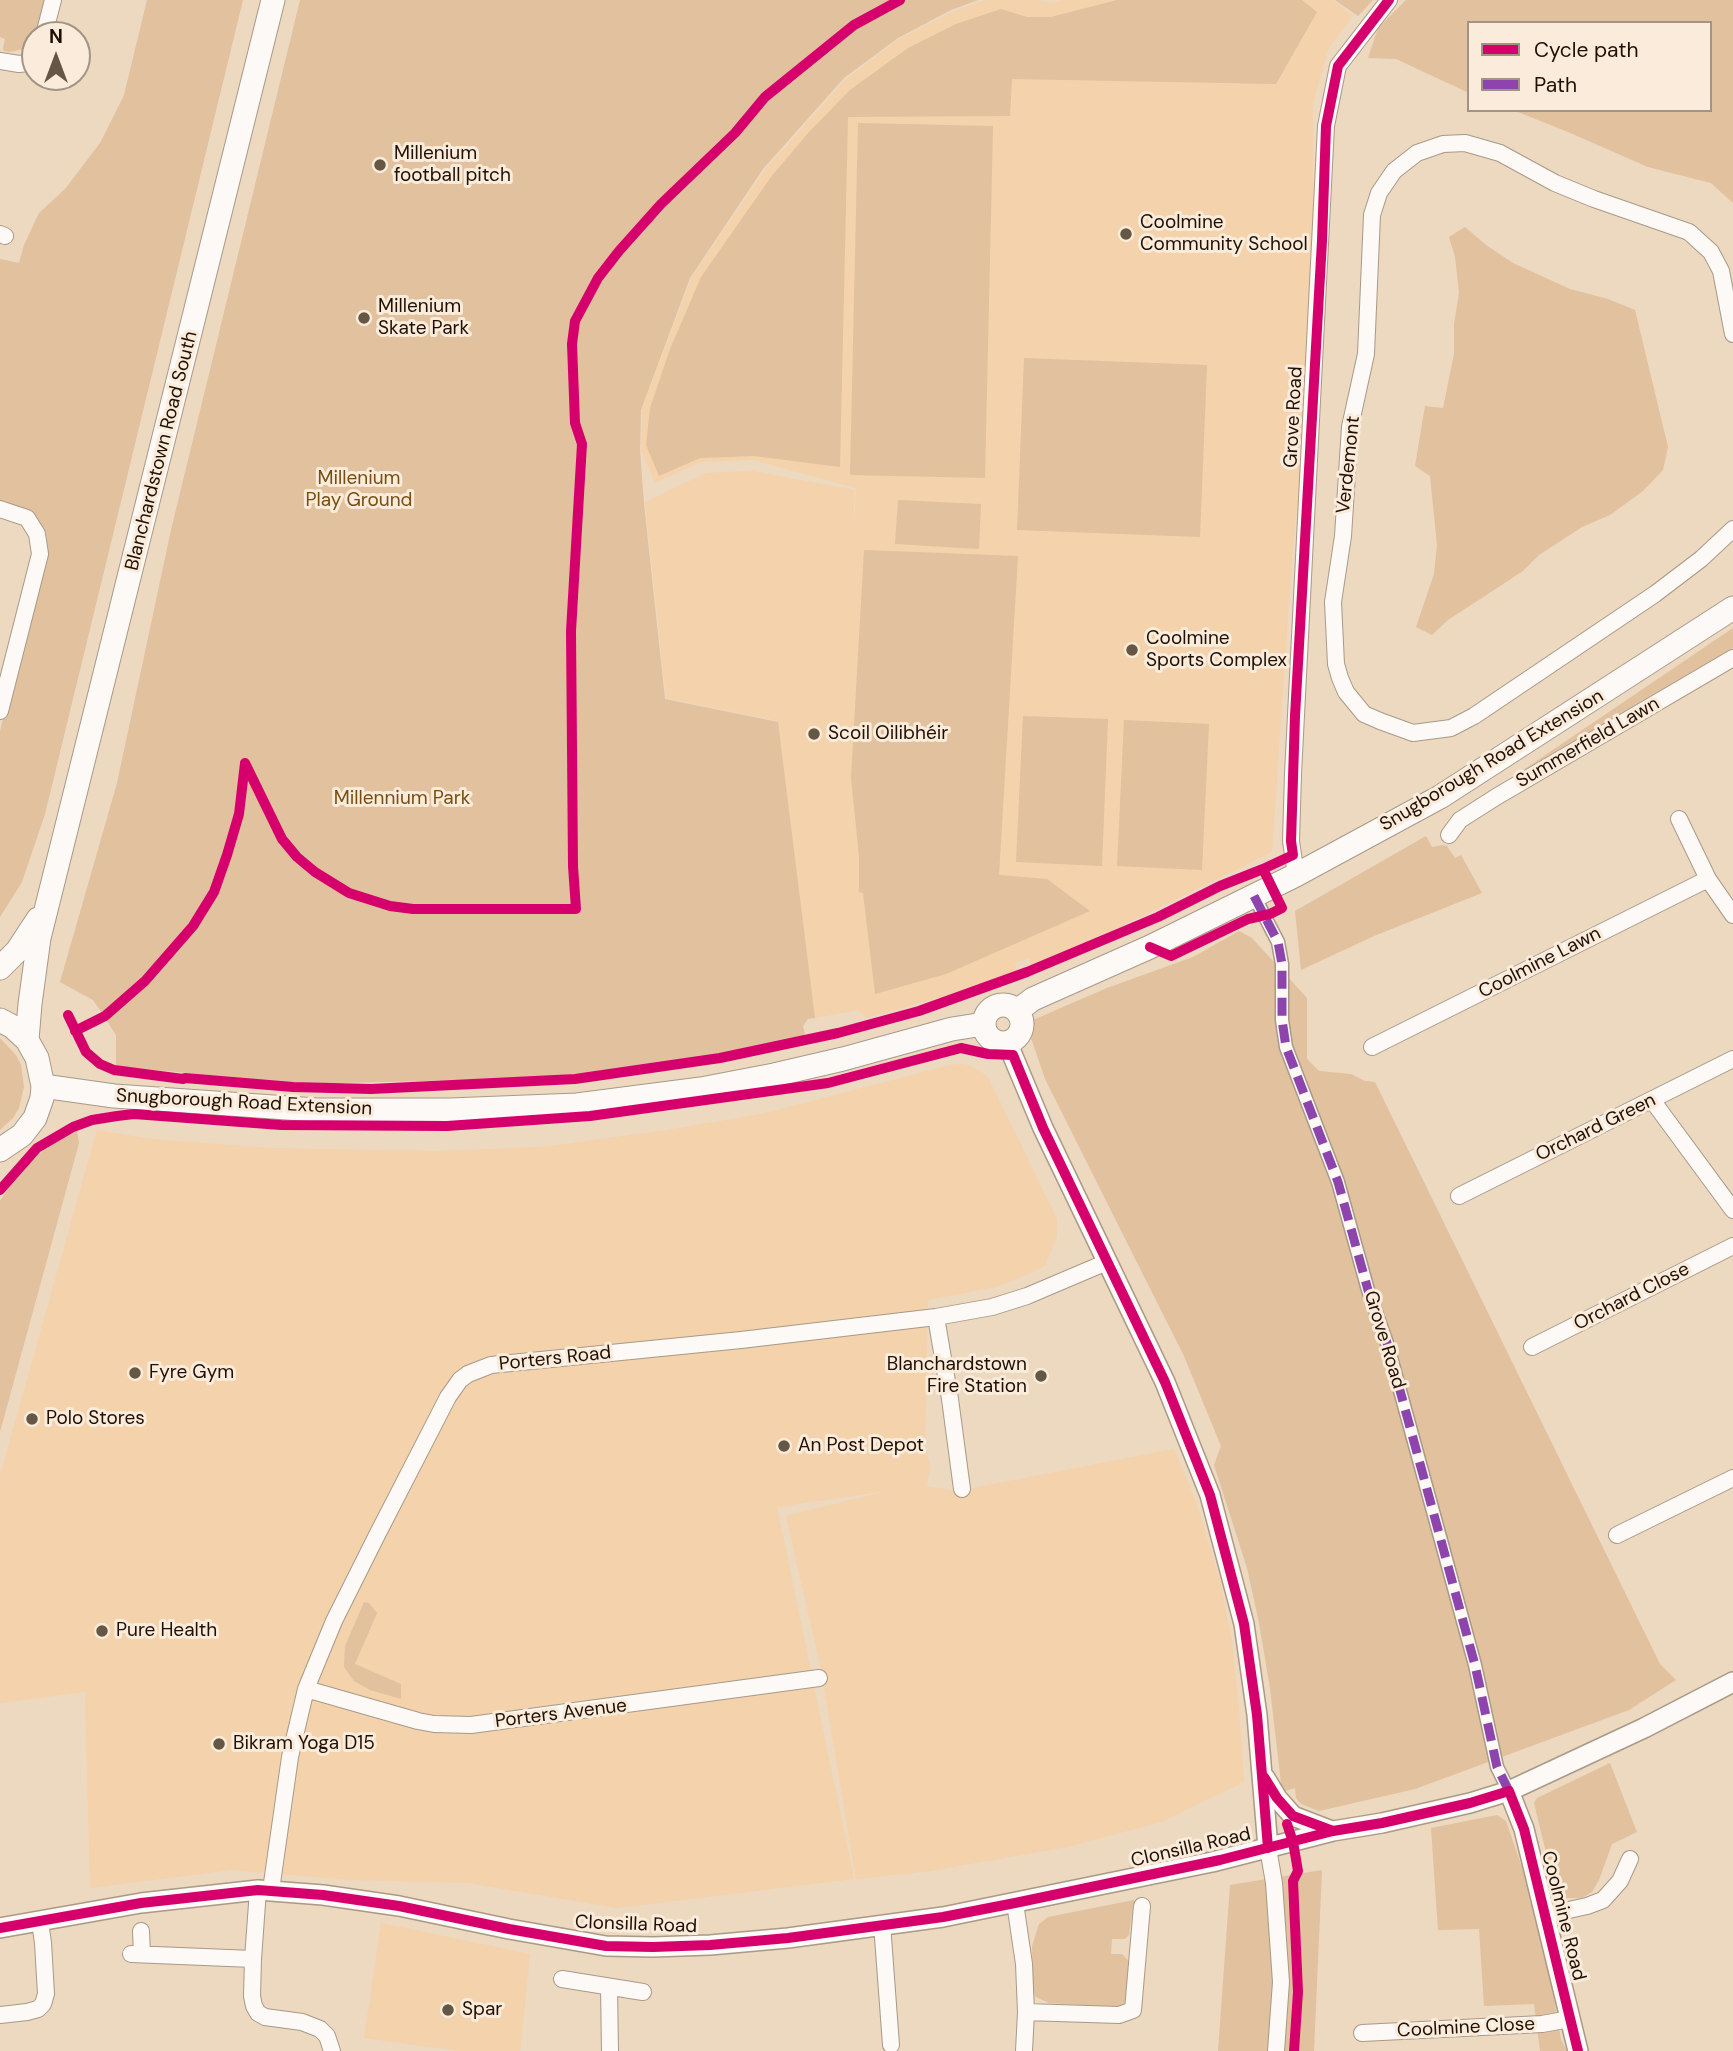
<!DOCTYPE html>
<meta charset="utf-8">
<style>
body{margin:0}
#map{position:relative;width:1733px;height:2051px;overflow:hidden;background:#edd8c0;font-family:"DM Sans",sans-serif}
canvas{display:block}
.legend{position:absolute;left:1467px;top:21px;width:245px;height:91px;box-sizing:border-box;background:#faebda;border:2px solid #a29484;margin:0;padding:9px 12px;list-style:none;font-size:21px;color:#1e1103}
.legend li{display:flex;align-items:center;gap:14px;height:35px}
.legend b{width:35px;border:2px solid #a29484}
.north{position:absolute;left:21px;top:21px;width:70px;height:70px;box-sizing:border-box;background:#faebda;border:2px solid #a29484;border-radius:50%;rotate:0deg;font-size:19px;font-weight:700;line-height:28px;text-align:center;color:#1e1103}
.north::after{content:'';display:block;margin:auto;width:24px;height:32px;background:#665745;clip-path:polygon(50% 0,100% 100%,50% 72%,0 100%)}
</style>
<div id="map">
<canvas width="1733" height="2051"></canvas>
<ul class="legend">
<li><b style="height:9px;background:#d6006c"></b>Cycle path</li>
<li><b style="height:9px;background:#8e44ad"></b>Path</li>
</ul>
<div class="north">N</div>
</div>
<script>
const ctx = document.querySelector('canvas').getContext('2d');
ctx.lineJoin = 'round';
function fill(path, color) { ctx.fillStyle = color; ctx.fill(path, 'evenodd'); }
const shape = rows => new Path2D(rows.map(r => 'M' + r).join(''));
function strokePath(path, color, width, dash) { ctx.strokeStyle = color; ctx.lineWidth = width; ctx.lineCap = dash ? 'butt' : 'round'; ctx.setLineDash(dash || []); ctx.stroke(path); }
function drawText(font, color, halo, rows, align = 'center') {
  ctx.font = font + ' "DM Sans",sans-serif'; ctx.lineWidth = 6; ctx.setLineDash([]); ctx.textBaseline = 'middle'; ctx.strokeStyle = halo; ctx.fillStyle = color; for (const [text, x, y, turn = 0] of rows) {
    ctx.save(); ctx.translate(x, y); ctx.rotate((+turn || 0) * Math.PI / 180); ctx.textAlign = isNaN(turn) ? turn : align; if (halo) ctx.strokeText(text, 0, 0); ctx.fillText(text, 0, 0); ctx.restore();
  }
}
const built = shape([
 [984,0,1036,0,1052,3,1062,0,1332,0,1353,16,1329,47,1313,103,1313,358,1292,556,1272,852,1117,928,1031,965,1029,958,1015,963,1017,971,955,993,867,1018,858,1010,815,1018,778,721,666,698,645,502,706,473,752,471,854,490,854,530,856,488,753,460,701,462,655,483,641,450,642,409,692,277,765,170,846,79,899,39,953,12],
 [964,1064,981,1071,989,1079,1057,1219,1057,1236,1045,1266,1026,1275,995,1287,928,1300,925,1444,930,1468,927,1485,925,1486,957,1491,1174,1449,1197,1504,1220,1581,1232,1641,1239,1708,1244,1782,1161,1822,1067,1847,930,1871,856,1879,821,1669,786,1516,887,1491,777,1507,854,1879,617,1908,468,1883,352,1880,231,1870,90,1888,85,1692,0,1703,0,1476,97,1130,152,1139,270,1148,436,1151,542,1147,667,1130,762,1114,950,1065],
 [381,1923,530,1954,520,2051,460,2051,364,2038]
]);
const green = shape([
 [0,0,44,0,35,36,26,47,19,50,9,52,4,51,3,48,5,39,0,37],
 [147,0,243,0,45,814,22,882,0,917,0,731,47,540,46,533,35,516,25,509,0,501,0,259,19,263,24,245,39,213,65,189,100,143,124,95],
 [300,0,978,0,951,10,898,38,844,78,763,169,690,278,641,410,640,450,644,504,665,699,778,722,815,1018,808,1019,803,1026,805,1036,753,1049,596,1072,507,1079,299,1084,116,1066,116,1035,104,1016,93,1000,60,982,117,783,171,530],
 [1117,0,1302,0,1317,12,1276,84,1012,79,1010,116,848,117,840,467,754,456,700,458,659,476,646,445,650,408,670,349,701,277,771,177,809,132,850,90,908,48,956,24,1001,9,1027,17,1051,17],
 [1335,0,1373,0,1358,16],
 [1406,0,1733,0,1733,203,1711,183,1648,167,1568,132,1513,110,1710,110,1710,23,1469,23,1469,93,1396,59,1368,58,1378,28],
 [858,123,993,126,985,478,850,475],
 [1465,227,1486,245,1513,263,1570,289,1608,299,1635,310,1668,447,1663,470,1643,491,1610,515,1582,527,1539,555,1523,571,1448,620,1432,635,1416,627,1434,574,1437,545,1430,476,1415,466,1425,406,1443,408,1454,354,1454,324,1459,293,1455,257,1449,237],
 [1024,358,1207,365,1200,537,1017,530],
 [898,500,981,504,979,549,895,544],
 [864,550,1018,556,999,875,1047,879,1090,911,946,974,875,994,863,893,859,892,859,856,851,778],
 [1733,628,1733,648,1467,808],
 [1023,716,1108,719,1102,866,1016,862],
 [1124,720,1209,724,1202,870,1117,866],
 [1426,836,1432,847,1443,845,1447,846,1455,858,1461,855,1482,893,1374,936,1301,970,1295,911],
 [1239,931,1252,938,1307,998,1307,1059,1319,1071,1351,1074,1365,1081,1375,1082,1660,1664,1676,1680,1629,1710,1415,1789,1319,1811,1301,1804,1296,1798,1295,1788,1282,1792,1270,1688,1259,1623,1247,1568,1214,1465,1221,1446,1184,1356,1045,1079,1026,1023,1107,988,1193,957],
 [0,1038,16,1055,21,1065,24,1087,19,1108,13,1118,0,1130],
 [77,1131,79,1143,0,1432,0,1201,17,1175,31,1160,45,1149],
 [364,1602,369,1603,377,1613,355,1664,401,1684,401,1699,370,1690,354,1681,344,1667,345,1646],
 [1610,1763,1637,1832,1612,1844,1599,1880,1592,1892,1582,1898,1557,1898,1534,1803,1537,1798],
 [1497,1815,1506,1821,1532,1896,1547,1957,1561,2040,1567,2051,1540,2051,1534,2004,1484,2006,1479,1929,1438,1930,1431,1828],
 [1322,1870,1314,2051,1218,2051,1230,1885],
 [1134,1900,1129,1935,1125,1939,1112,1939,1111,1954,1122,1954,1129,1961,1130,1967,1127,2000,1123,2004,1114,2007,1049,2003,1036,1997,1033,1992,1032,1946,1039,1924,1048,1917]
]);
const pedestrian = shape([
 [1254,896,1278,942,1282,964,1282,1020,1286,1047,1338,1182,1368,1290,1387,1343,1475,1665,1497,1767,1509,1791]
]);
const minor = shape([
 [44,35,53,0],
 [0,61,19,64,28,63,35,59],
 [0,234,5,236],
 [1733,334,1721,271,1711,252,1689,232,1594,199,1555,183,1500,153,1465,143,1443,144,1417,153,1394,171,1379,193,1372,215,1366,354,1350,427,1343,536,1333,602,1336,664,1340,678,1346,692,1364,714,1380,721,1413,733,1451,728,1474,716,1655,594,1701,559,1733,529],
 [0,509,27,518,37,534,40,554,0,711],
 [1679,819,1708,879,1733,915],
 [1449,835,1460,820,1496,797,1733,658],
 [1296,875,1291,841,1293,774,1326,126,1338,66,1389,0],
 [1372,1047,1708,879],
 [1652,1100,1733,1210],
 [1459,1196,1733,1059],
 [936,1317,950,1399,962,1489],
 [1532,1347,1733,1246],
 [1617,1535,1733,1478],
 [306,1689,418,1721,434,1724,471,1725,819,1678],
 [1268,1848,1274,1883,1281,1982,1276,2051],
 [258,1890,253,1959,252,1996,254,2006,258,2013,265,2017,302,2022,320,2029,327,2036,332,2051],
 [271,1890,290,1757,306,1689,334,1621,376,1537,448,1397,460,1380,468,1374,491,1365,741,1340,936,1317,992,1307,1027,1296,1107,1262],
 [1015,1903,1024,1964,1026,2012,1024,2051],
 [1546,1915,1587,1906,1603,1900,1620,1881,1630,1859],
 [882,1924,891,2045],
 [141,1931,142,1954],
 [131,1954,253,1959],
 [562,1979,643,1992],
 [609,1987,610,2051],
 [1026,2012,1119,2015,1133,2010,1142,1906],
 [0,2015,27,2012,38,2009,43,2004,46,1994,43,1943,40,1922],
 [1362,2033,1542,2024,1570,2019]
]);
const tertiary = shape([
 [1007,1042,1043,1128,1165,1382,1210,1495,1244,1624,1257,1715,1268,1848],
 [1265,1778,1277,1798,1293,1816,1332,1831],
 [1509,1791,1524,1829,1578,2051],
 [0,1928,141,1903,258,1890,323,1895,399,1906,509,1929,606,1946,653,1947,710,1945,788,1938,943,1917,1212,1862,1333,1831,1382,1823,1470,1803,1509,1791,1644,1728,1733,1682]
]);
const secondary = shape([
 [0,968,17,951,38,919],
 '984 1024a19 19 0 1 1 38 0a19 19 0 1 1-38 0Z',
 [1017,1011,1033,999,1150,947,1296,875,1440,797,1733,608],
 [0,1020,13,1027,27,1040,37,1058,43,1086,42,1098,35,1118,22,1135,0,1150],
 [27,1040,30,1004,39,938,273,0],
 [43,1086,114,1096,316,1110,450,1110,577,1105,701,1089,774,1075,843,1059,952,1029,984,1024]
]);
const quiet = shape([
 [1254,896,1278,942,1282,964,1282,1020,1286,1047,1338,1182,1368,1290,1387,1343,1475,1665,1497,1767,1509,1791]
]);
const cycleway = shape([
 [245,763,282,839,297,857,315,872,349,893,390,906,413,909,576,909,573,866,571,631,582,444,575,423,572,344,575,321,598,278,619,251,661,204,735,133,765,97,854,25,900,0],
 [1150,947,1171,956,1248,919,1270,914,1282,908,1263,869,1293,855,1291,841,1295,716,1322,241,1326,126,1338,66,1389,0],
 [68,1015,86,1052,100,1064,114,1070,183,1079,185,1078,293,1087,371,1089,575,1079,720,1058,838,1033,919,1011,1027,972,1158,917,1220,886,1263,869],
 [75,1031,105,1016,145,981,193,926,214,892,227,855,239,814,245,763],
 [0,1190,37,1148,73,1127,92,1120,117,1116,134,1114,281,1125,447,1126,590,1116,828,1083,961,1048,988,1054,1013,1055,1043,1128,1165,1382,1210,1495,1244,1624,1257,1715,1268,1848],
 [1264,1777,1277,1798,1293,1816,1333,1831],
 [1287,1824,1293,1842,1298,1871,1293,1881,1298,1992,1294,2051],
 [0,1928,141,1903,258,1890,323,1895,399,1906,509,1929,606,1946,653,1947,710,1945,788,1938,943,1917,1015,1903,1220,1860,1333,1831,1382,1823,1470,1803,1509,1791,1524,1829,1578,2051]
]);
const markers = [
 [380,165,7,"#665745"],
 [1126,234,7,"#665745"],
 [364,318,7,"#665745"],
 [1132,650,7,"#665745"],
 [814,734,7,"#665745"],
 [135,1373,7,"#665745"],
 [1041,1376,7,"#665745"],
 [32,1419,7,"#665745"],
 [784,1446,7,"#665745"],
 [102,1631,7,"#665745"],
 [219,1744,7,"#665745"],
 [448,2010,7,"#665745"]
];
const poiNames = [
 ["Millenium",394,154],
 ["football pitch",394,176],
 ["Coolmine",1140,223],
 ["Community School",1140,245],
 ["Millenium",378,307],
 ["Skate Park",378,329],
 ["Coolmine",1146,639],
 ["Sports Complex",1146,661],
 ["Scoil Oilibhéir",828,734],
 ["Blanchardstown",1027,1365,"right"],
 ["Fire Station",1027,1387,"right"],
 ["Fyre Gym",149,1373],
 ["Polo Stores",46,1419],
 ["An Post Depot",798,1446],
 ["Pure Health",116,1631],
 ["Bikram Yoga D15",233,1744],
 ["Spar",462,2010]
];
const streetNames = [
 ["Grove Road",1294,417,-87],
 ["Blanchardstown Road South",162,451,-76],
 ["Verdemont",1349,465,-84],
 ["Summerfield Lawn",1588,743,-30],
 ["Snugborough Road Extension",1492,761,-31],
 ["Coolmine Lawn",1540,963,-27],
 ["Snugborough Road Extension",244,1103,3],
 ["Orchard Green",1596,1128,-26],
 ["Orchard Close",1632,1297,-27],
 ["Grove Road",1384,1340,73],
 ["Porters Road",555,1359,-6],
 ["Porters Avenue",561,1714,-7],
 ["Clonsilla Road",1191,1848,-13],
 ["Coolmine Road",1563,1916,76],
 ["Clonsilla Road",636,1925,2],
 ["Coolmine Close",1466,2028,-3]
];
const parkNames = [
 ["Millenium",359,479],
 ["Play Ground",359,501],
 ["Millennium Park",402,799]
];
fill(built, '#f3d2ac');
fill(green, '#e1c19e');
strokePath(pedestrian, '#a99987', 15);
strokePath(minor, '#a99987', 18);
strokePath(tertiary, '#a99987', 22);
strokePath(secondary, '#a99987', 25);
strokePath(pedestrian, '#fcf9f6', 12);
strokePath(minor, '#fcf9f6', 16);
strokePath(tertiary, '#fcf9f6', 19);
strokePath(secondary, '#fcf9f6', 23);
strokePath(quiet, '#8e44ad', 9, [18, 9]);
strokePath(cycleway, '#d6006c', 10);
for (const [x, y, r, color] of markers) { const dot = new Path2D(); dot.arc(x, y, r, 0, 2 * Math.PI); ctx.fillStyle = color; ctx.fill(dot); strokePath(dot, '#faebda', 2.5); }
drawText('19px', '#1e1103', '#faebda', poiNames, 'left');
drawText('19px', '#1e1103', '#faebda', streetNames);
drawText('19px', '#784d0f', '#faebda', parkNames);
</script>
